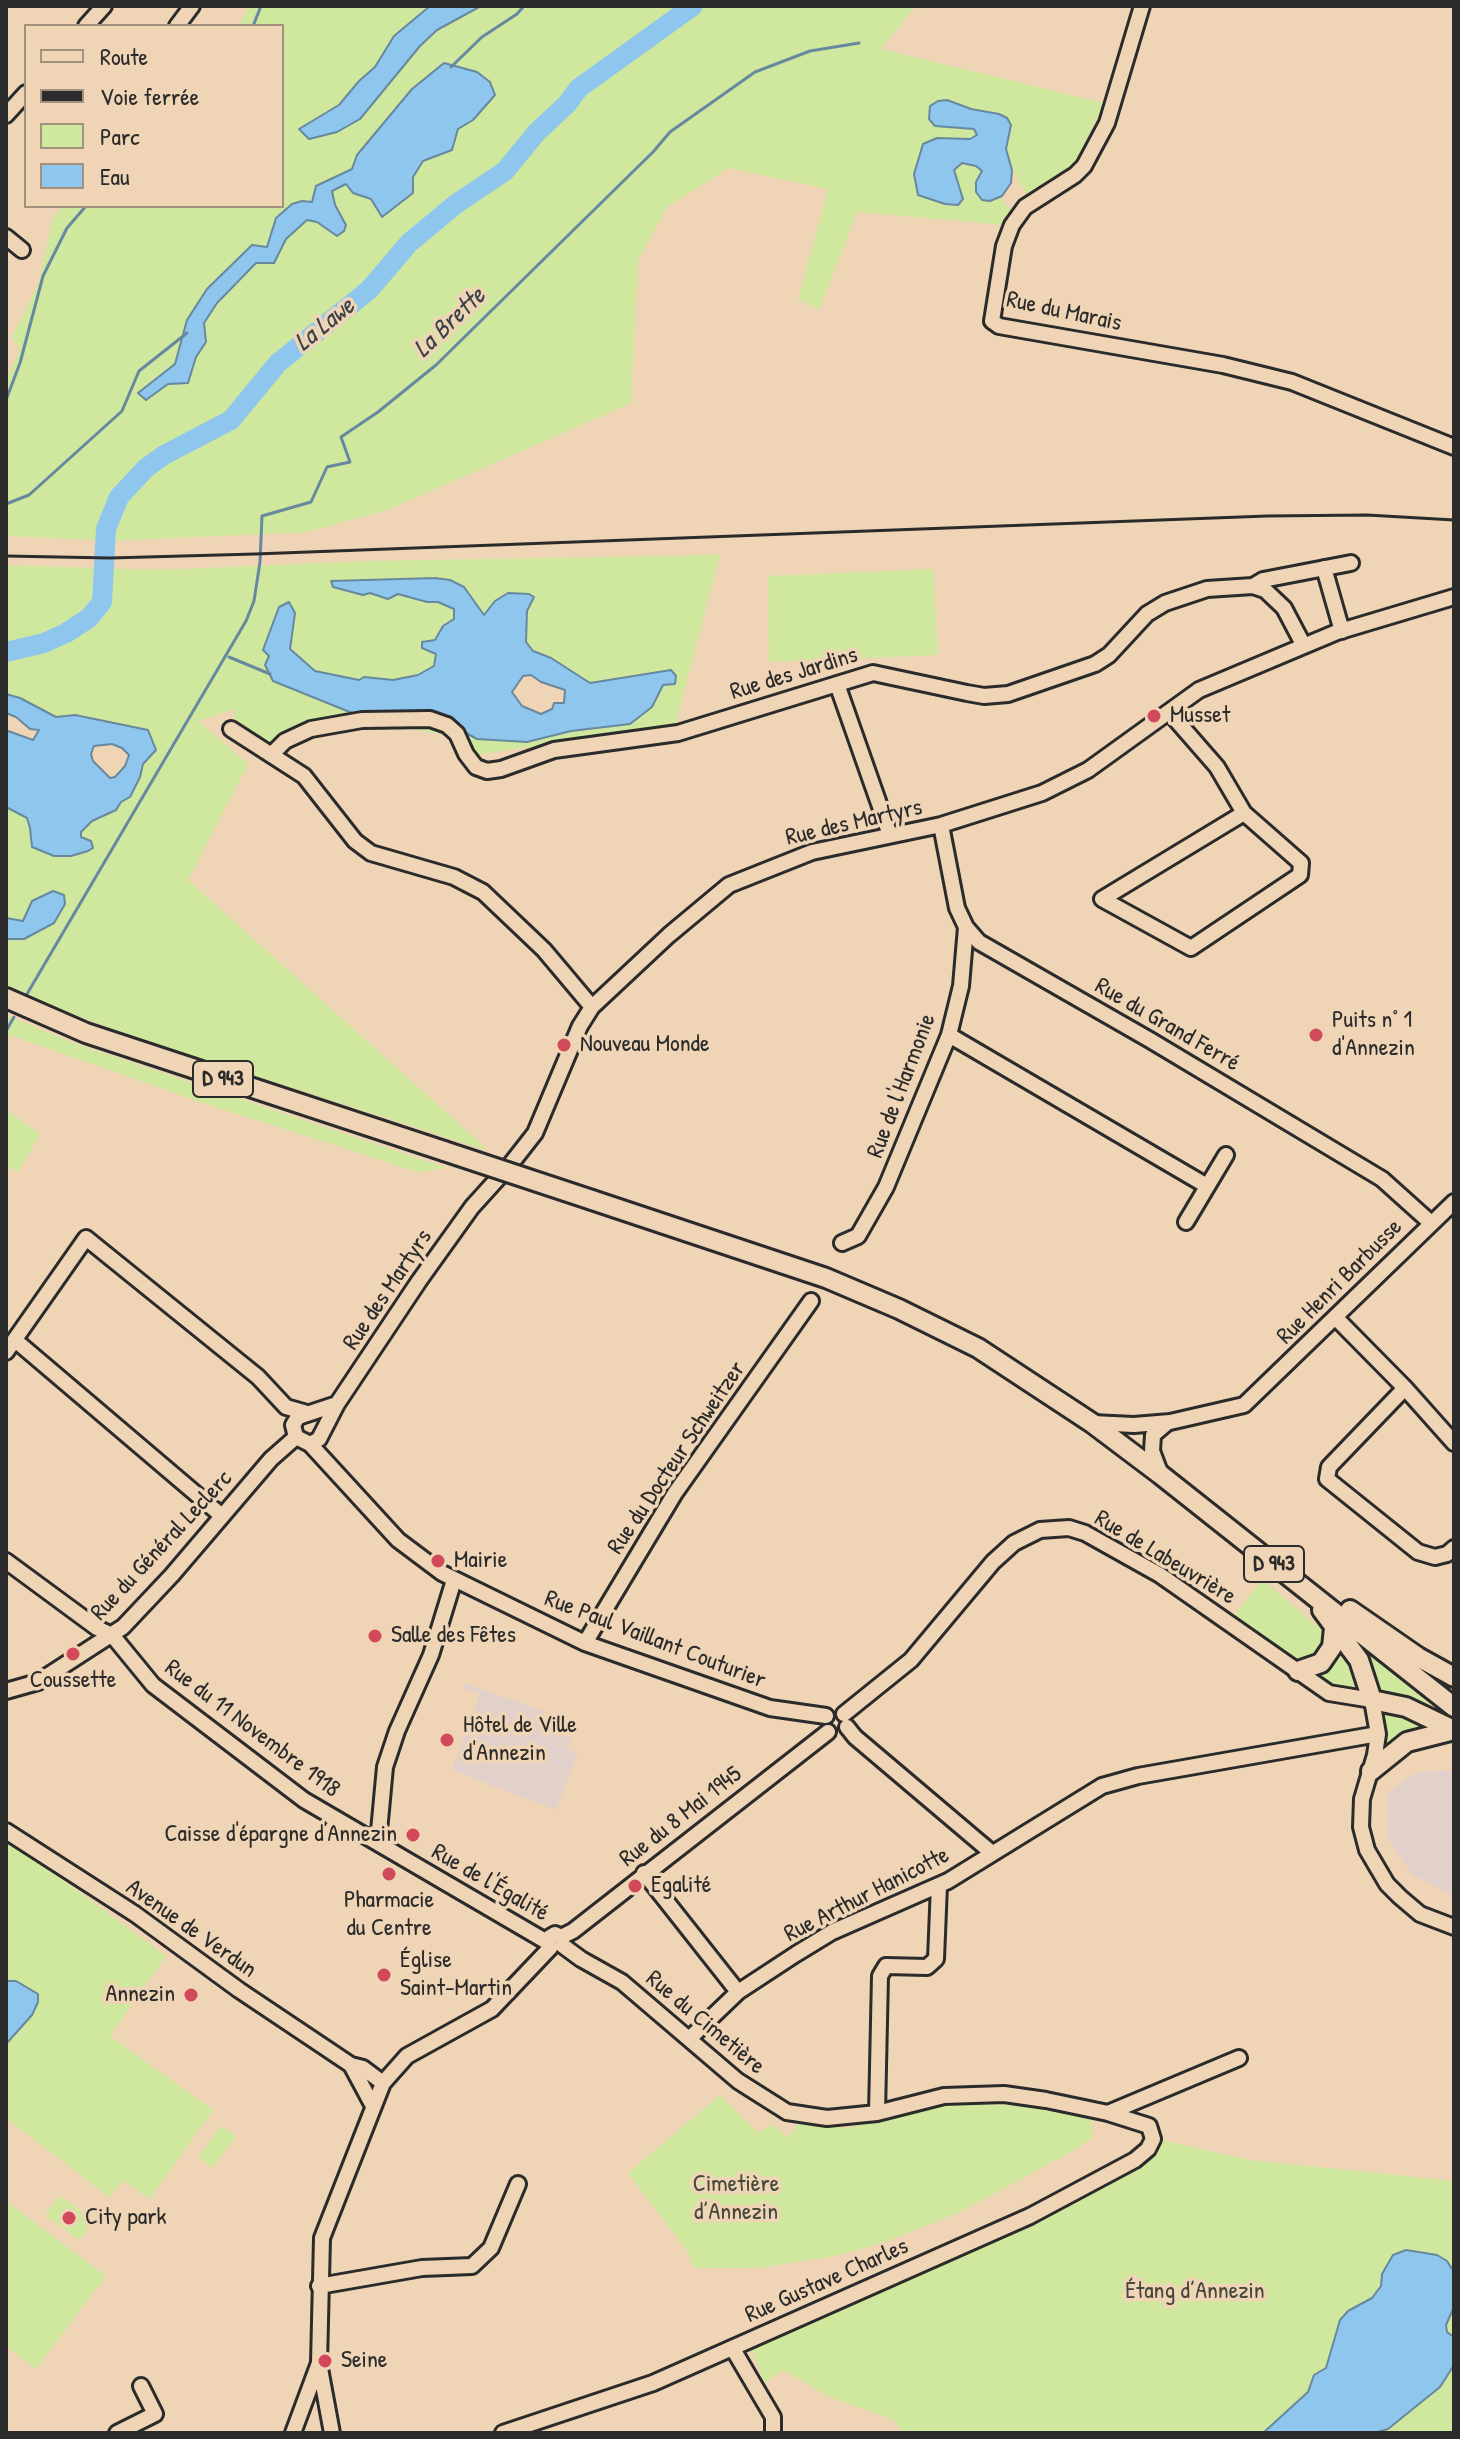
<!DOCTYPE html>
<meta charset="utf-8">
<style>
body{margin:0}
#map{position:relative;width:1460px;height:2439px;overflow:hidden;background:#efd5b6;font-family:"Patrick Hand",sans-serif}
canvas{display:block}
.frame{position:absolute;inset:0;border:8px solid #2b2b2b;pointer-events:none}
.legend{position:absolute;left:24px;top:24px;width:260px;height:184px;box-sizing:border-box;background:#efd5b6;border:2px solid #a1917e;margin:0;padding:10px 14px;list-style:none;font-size:24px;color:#2b2b2b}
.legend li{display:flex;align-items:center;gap:16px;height:40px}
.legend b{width:40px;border:2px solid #a1917e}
</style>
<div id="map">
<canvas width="1460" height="2439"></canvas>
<div class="frame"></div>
<ul class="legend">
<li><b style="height:10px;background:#efd5b6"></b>Route</li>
<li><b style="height:10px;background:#2b2b2b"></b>Voie ferrée</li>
<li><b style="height:22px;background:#cfe89e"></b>Parc</li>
<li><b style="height:22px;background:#8fc6ed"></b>Eau</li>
</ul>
</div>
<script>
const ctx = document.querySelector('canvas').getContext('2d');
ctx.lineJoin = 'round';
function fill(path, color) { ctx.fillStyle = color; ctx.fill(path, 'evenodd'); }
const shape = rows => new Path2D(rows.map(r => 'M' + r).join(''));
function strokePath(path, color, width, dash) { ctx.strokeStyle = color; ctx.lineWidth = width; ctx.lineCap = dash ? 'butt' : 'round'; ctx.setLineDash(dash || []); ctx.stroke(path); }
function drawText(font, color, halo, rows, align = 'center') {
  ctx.font = font + ' "Patrick Hand",sans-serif'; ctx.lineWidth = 7; ctx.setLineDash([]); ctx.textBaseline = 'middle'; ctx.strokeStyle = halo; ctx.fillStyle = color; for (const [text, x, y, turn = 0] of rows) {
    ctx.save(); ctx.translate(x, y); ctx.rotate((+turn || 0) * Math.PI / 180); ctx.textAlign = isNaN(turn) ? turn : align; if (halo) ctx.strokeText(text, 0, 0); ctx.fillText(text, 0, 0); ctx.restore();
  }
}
const built = shape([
 [465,1683,545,1712,540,1726,572,1738,568,1749,578,1752,556,1810,452,1770,480,1694,463,1688],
 [1454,1770,1454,1896,1413,1875,1387,1838,1388,1792,1418,1772]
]);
const green = shape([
 [249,6,430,6,394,36,375,67,359,81,339,105,299,129,360,119,420,46,437,30,481,6,916,6,881,49,1104,103,1075,163,1029,198,1012,170,1006,149,1011,125,999,114,971,109,947,100,935,126,967,127,974,129,977,134,975,138,970,139,937,138,961,184,954,170,962,163,976,166,983,172,990,201,1002,196,1004,204,1014,211,1005,216,1003,225,857,212,819,310,798,299,828,189,729,168,667,207,638,260,631,403,390,509,308,532,112,541,6,536,6,381,20,349,12,337,39,282,52,221,62,206,282,206,282,26,239,26],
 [720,555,675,726,475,755,442,734,400,728,347,726,329,717,330,725,263,748,231,729,235,709,198,721,248,764,188,880,489,1151,128,1035,47,1004,6,985,6,939,24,939,32,901,23,921,6,918,6,807,27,818,30,828,81,837,80,832,92,820,116,810,140,777,148,730,75,715,56,717,20,698,6,694,6,565,161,570,365,561],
 [333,587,464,587,484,615,495,601,533,597,527,610,526,642,533,651,551,658,590,683,635,678,656,671,663,685,652,707,636,720,571,731,527,742,477,739,433,715,391,711,362,717,273,681,265,665,269,656,263,650,279,607,295,613,290,649,314,671,359,680,364,677,393,680,418,675,434,666,436,654,422,648,435,640,443,626,454,618,454,609,438,602,427,602,398,594,363,594],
 [933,569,938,655,769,662,768,576],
 [6,1015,74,1043,447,1168,418,1172,197,1101,10,1035,6,1041],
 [6,1110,40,1134,18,1172,6,1165],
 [1262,1579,1324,1632,1327,1647,1306,1663,1290,1658,1231,1619],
 [1338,1640,1355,1659,1359,1685,1351,1687,1330,1685,1308,1671],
 [1371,1655,1448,1720,1377,1696,1364,1660],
 [1385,1705,1444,1727,1382,1755],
 [6,1838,166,1956,110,2036,213,2110,150,2199,124,2181,109,2197,6,2118],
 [720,2095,758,2133,772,2124,788,2137,799,2122,846,2128,955,2103,1041,2107,1091,2117,1092,2138,1073,2151,958,2213,883,2243,830,2257,759,2268,694,2268,688,2252,628,2173],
 [221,2126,236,2136,213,2168,198,2158],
 [1156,2139,1250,2160,1454,2181,1454,2433,903,2433,893,2420,830,2397,783,2370,765,2383,749,2341,1062,2205],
 [59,2197,63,2197,91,2219,91,2223,81,2238,76,2238,47,2217,46,2213],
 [6,2201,106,2276,36,2369,6,2346]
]);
const water = shape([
 [430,6,481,6,437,30,420,46,360,119,337,132,309,139,299,129,339,105,359,81,375,67,394,36,430,6],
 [444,63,477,72,490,82,495,95,473,120,458,129,452,150,423,161,413,177,413,193,382,217,371,199,353,193,346,184,332,191,335,205,346,225,344,231,337,236,317,222,307,220,286,239,274,263,256,263,217,303,204,323,206,342,196,357,188,383,168,384,146,400,138,393,175,364,187,320,207,289,252,245,267,247,276,218,292,204,302,201,312,202,316,186,352,169,357,155,412,89,444,63],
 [947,100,971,109,999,114,1007,118,1011,125,1006,149,1012,170,1011,183,1002,196,990,201,982,200,976,192,976,182,982,171,976,166,962,163,954,170,963,199,958,205,945,204,918,195,914,174,923,144,937,138,970,139,977,135,974,129,935,126,929,119,930,106,938,101,947,100],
 [435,578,450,580,464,587,484,615,495,601,508,593,529,594,534,597,527,611,526,642,533,651,551,658,590,683,671,670,676,676,675,684,663,685,652,707,630,724,571,731,527,742,477,739,433,715,391,711,362,717,273,681,265,665,269,656,263,650,279,607,289,602,295,613,290,649,315,671,359,680,364,677,393,680,418,675,434,666,436,654,422,648,422,642,435,640,443,626,454,619,454,609,438,602,427,602,398,594,388,599,370,593,363,595,333,587,331,581,435,578],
 [531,675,541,682,565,690,564,703,554,703,552,709,541,714,522,706,512,692,523,676,531,675],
 [6,694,20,698,56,717,75,715,148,730,156,750,143,764,140,777,130,797,121,802,116,810,92,821,81,832,81,837,91,841,93,848,88,851,71,856,54,856,32,847,30,828,27,818,6,807,6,732,8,731,33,740,39,730,30,729,16,717,6,713,6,694],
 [112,744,122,748,129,755,125,766,115,777,110,778,93,761,91,754,94,746,112,744],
 [53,891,64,895,65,904,54,923,24,939,6,939,6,918,23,921,32,901,53,891],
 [6,1981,16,1981,38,1994,38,2002,32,2015,6,2044,6,1981],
 [1406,2250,1437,2255,1447,2261,1454,2272,1454,2307,1446,2325,1447,2332,1454,2337,1454,2365,1440,2387,1388,2429,1374,2433,1263,2433,1308,2392,1314,2375,1326,2368,1340,2320,1348,2311,1372,2298,1381,2286,1382,2274,1393,2255,1406,2250]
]);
const stream = shape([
 [253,26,261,6],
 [451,67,482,37,517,14,524,6],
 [6,400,20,363,43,276,67,228,86,206],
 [1445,436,1454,439],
 [6,504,29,495,122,411,139,371,187,333],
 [229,657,270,674],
 [27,994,246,621,254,601,260,562,262,516,311,502,327,467,350,462,341,437,378,412,436,365,653,152,670,132,755,72,810,51,859,43],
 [6,1031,14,1017]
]);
const river = shape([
 [6,652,44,643,66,633,89,618,102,602,106,529,119,497,146,468,164,455,231,420,278,363,369,290,409,243,456,204,505,171,537,132,567,104,579,88,693,6]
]);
const minor = shape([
 [1142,6,1107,123,1084,166,1075,175,1025,207,1012,225,1004,246,992,321,999,326,1223,365,1292,382,1454,447],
 [86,26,104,6],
 [177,26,192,6],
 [6,115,26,93],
 [6,237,22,250],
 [1324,568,1342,631],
 [1253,586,1263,580,1351,563],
 [837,684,890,835],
 [1169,712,1217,767,1244,813,1301,863,1300,875,1191,948,1102,899,1244,813],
 [231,729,304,776,355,841,371,853,454,877,483,892,544,950,592,1007],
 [272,754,285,741,311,729,362,720,430,719,447,725,457,734,466,754,476,767,487,771,501,769,554,750,678,733,873,673,967,693,984,696,1008,694,1095,664,1109,655,1147,614,1165,603,1207,589,1253,586,1265,590,1284,608,1304,646],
 [941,825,957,908,966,927,979,942,1150,1040,1382,1179,1431,1223],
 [949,1035,1207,1186],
 [1186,1222,1226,1155],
 [842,1243,858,1236,886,1187,949,1035,961,986,966,927],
 [1336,1318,1405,1388,1329,1467,1327,1479,1418,1552,1435,1557,1447,1554,1454,1548],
 [15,1340,222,1516],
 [6,1352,86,1238,258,1377,286,1407,307,1413],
 [1405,1388,1454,1443],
 [337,1404,298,1417,293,1425,296,1437,310,1444,319,1439,337,1404,419,1281,472,1207,510,1165,535,1133,580,1026,592,1007,669,935,729,885,812,852,941,825,1042,793,1088,770,1199,690,1337,632,1454,597],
 [1092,1423,1134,1425,1170,1422,1244,1405,1454,1202],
 [310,1444,398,1540,442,1573,585,1643,770,1708,826,1716],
 [1161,1475,1152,1451,1153,1435,1167,1423],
 [6,1561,97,1628,112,1635,153,1685,304,1800,547,1942],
 [585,1643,675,1493,811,1301],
 [6,1691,38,1682,123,1627,172,1575,271,1459,296,1437],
 [844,1714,911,1660,993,1562,1014,1543,1040,1530,1069,1528,1085,1533,1160,1575,1329,1693,1372,1700,1378,1734,1375,1755,1362,1799,1361,1827,1367,1850,1387,1884,1400,1897,1420,1914,1454,1927],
 [847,1727,855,1737,992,1853],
 [6,1831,135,1914,239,1990,351,2065,363,2068,383,2083],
 [378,1842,385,1767,397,1731,431,1655,454,1580],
 [644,1873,738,1992],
 [550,1948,547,1942,550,1937,555,1934,561,1937,573,1931,828,1732],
 [689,2039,738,1992,796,1954,832,1932,948,1881,1102,1786,1138,1776,1378,1734],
 [351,2065,373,2106],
 [877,2113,880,1976,886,1966,927,1967,936,1959,939,1885],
 [1108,2113,1239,2058],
 [319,2286,422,2268,472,2266,491,2248,518,2184],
 [733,2349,773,2417,773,2433],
 [117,2433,155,2414,141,2386],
 [293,2433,319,2363],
 [332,2433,319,2363,322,2238,383,2083,407,2056,492,2009,550,1948],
 [503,2433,653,2383,1030,2216,1135,2160,1148,2149,1153,2139,1149,2126,1108,2113,1046,2100,1004,2094,944,2096,877,2113,827,2118,787,2112,738,2081,622,1982,581,1959,562,1945]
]);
const major = shape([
 [6,998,86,1033,444,1151],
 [592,1200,826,1278,899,1309,978,1348,1092,1423,1161,1475,1454,1707],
 [1322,1610,1359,1660,1372,1700,1406,1707,1454,1730],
 [1350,1610,1418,1657,1454,1677],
 [1298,1671,1321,1663,1332,1647,1334,1628],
 [1371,1771,1407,1742,1454,1730]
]);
const rail = shape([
 [6,556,110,558,255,554,1267,516,1367,515,1454,520]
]);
const majorBridge = shape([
 [444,1151,592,1200]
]);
const markers = [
 [1154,716,8,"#d1495b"],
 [1316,1035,8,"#d1495b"],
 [564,1045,8,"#d1495b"],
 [438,1561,8,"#d1495b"],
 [375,1636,8,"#d1495b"],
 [73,1654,8,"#d1495b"],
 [447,1740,8,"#d1495b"],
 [413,1835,8,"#d1495b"],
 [389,1874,8,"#d1495b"],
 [635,1886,8,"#d1495b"],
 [384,1975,8,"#d1495b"],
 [191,1995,8,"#d1495b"],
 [69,2218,8,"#d1495b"],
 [325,2361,8,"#d1495b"]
];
const shields = [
 [223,1079,60],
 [1274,1564,60]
];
const shieldNames = [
 ["D 943",223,1079],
 ["D 943",1274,1564]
];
const streetNames = [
 ["Rue du Marais",1064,312,12],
 ["Rue des Jardins",794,674,-17],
 ["Rue des Martyrs",854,823,-13],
 ["Rue du Grand Ferré",1167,1025,30],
 ["Rue de l'Harmonie",902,1086,-69],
 ["Rue Henri Barbusse",1340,1282,-45],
 ["Rue des Martyrs",388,1290,-56],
 ["Rue du Docteur Schweitzer",677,1458,-56],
 ["Rue du Général Leclerc",162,1546,-47],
 ["Rue de Labeuvrière",1165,1558,31],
 ["Rue Paul Vaillant Couturier",655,1640,21],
 ["Rue du 11 Novembre 1918",252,1729,37],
 ["Rue du 8 Mai 1945",681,1817,-38],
 ["Rue de l'Égalité",490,1883,30],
 ["Rue Arthur Hanicotte",867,1895,-27],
 ["Avenue de Verdun",191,1929,35],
 ["Rue du Cimetière",705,2023,40],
 ["Rue Gustave Charles",827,2281,-24]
];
const poiNames = [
 ["Musset",1170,716],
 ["Puits n° 1",1332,1021],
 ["d'Annezin",1332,1049],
 ["Nouveau Monde",580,1045],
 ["Mairie",454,1561],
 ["Salle des Fêtes",391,1636],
 ["Coussette",73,1681,"center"],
 ["Hôtel de Ville",463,1726],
 ["d'Annezin",463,1754],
 ["Caisse d'épargne d'Annezin",397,1835,"right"],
 ["Egalité",651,1886],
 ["Pharmacie",389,1901,"center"],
 ["du Centre",389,1929,"center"],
 ["Église",400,1961],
 ["Saint-Martin",400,1989],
 ["Annezin",175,1995,"right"],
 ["City park",85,2218],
 ["Seine",341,2361]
];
const parkNames = [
 ["Cimetière",736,2185],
 ["d’Annezin",736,2213],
 ["Étang d’Annezin",1195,2292]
];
const waterNames = [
 ["La Brette",450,323,-44],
 ["La Lawe",325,325,-39]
];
fill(built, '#e2d1ca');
fill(green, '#cfe89e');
fill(water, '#8fc6ed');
strokePath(water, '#67889f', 2);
strokePath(stream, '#67889f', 3);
strokePath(river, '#8fc6ed', 20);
strokePath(minor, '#2b2b2b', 20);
strokePath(major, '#2b2b2b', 24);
strokePath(minor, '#efd5b6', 14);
strokePath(major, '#efd5b6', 18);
strokePath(rail, '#2b2b2b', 3);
strokePath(majorBridge, '#2b2b2b', 24, []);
strokePath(majorBridge, '#efd5b6', 18);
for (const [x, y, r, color] of markers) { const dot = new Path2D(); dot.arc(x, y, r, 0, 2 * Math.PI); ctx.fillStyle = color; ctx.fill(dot); strokePath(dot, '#efd5b6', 3); }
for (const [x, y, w] of shields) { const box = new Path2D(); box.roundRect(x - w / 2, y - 18, w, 36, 6); ctx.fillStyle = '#efd5b6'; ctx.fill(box); strokePath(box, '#2b2b2b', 2); }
drawText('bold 22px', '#2b2b2b', null, shieldNames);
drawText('24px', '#2b2b2b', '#efd5b6', streetNames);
drawText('24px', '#2b2b2b', '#efd5b6', poiNames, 'left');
drawText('24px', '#44473c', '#efd5b6', parkNames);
drawText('italic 26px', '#3a4248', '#efd5b6', waterNames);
</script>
